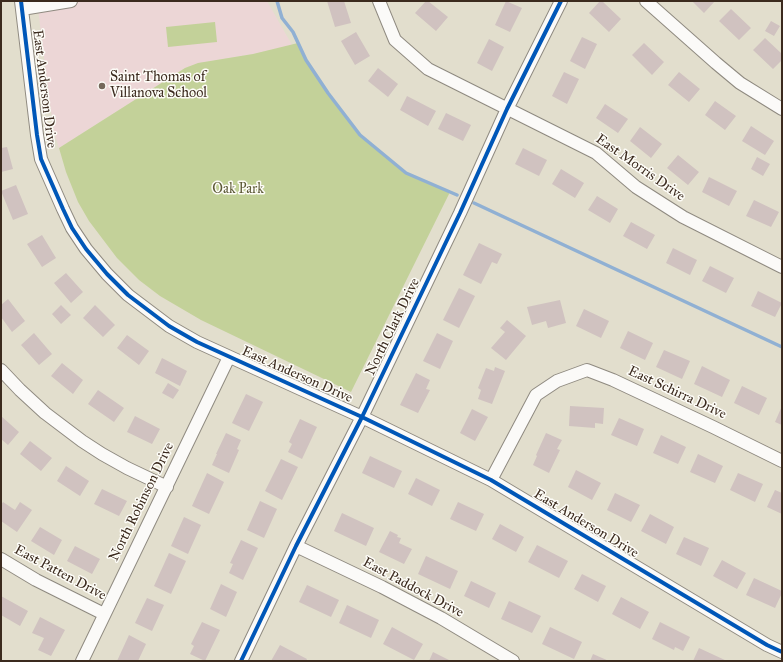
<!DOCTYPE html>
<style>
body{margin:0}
#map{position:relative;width:783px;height:662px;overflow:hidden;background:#e2decd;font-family:"IM FELL Great Primer",serif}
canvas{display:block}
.frame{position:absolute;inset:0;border:2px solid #3b2a1e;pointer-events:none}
</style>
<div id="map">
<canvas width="783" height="662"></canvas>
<div class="frame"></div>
</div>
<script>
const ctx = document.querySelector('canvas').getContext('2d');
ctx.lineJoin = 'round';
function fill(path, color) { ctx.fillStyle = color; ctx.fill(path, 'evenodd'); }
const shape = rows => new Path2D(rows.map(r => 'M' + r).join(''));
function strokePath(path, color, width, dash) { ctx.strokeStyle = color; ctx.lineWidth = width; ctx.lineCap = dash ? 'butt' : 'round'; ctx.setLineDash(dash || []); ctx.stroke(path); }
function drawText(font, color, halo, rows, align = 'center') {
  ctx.font = font + ' "IM FELL Great Primer",serif'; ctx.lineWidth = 3; ctx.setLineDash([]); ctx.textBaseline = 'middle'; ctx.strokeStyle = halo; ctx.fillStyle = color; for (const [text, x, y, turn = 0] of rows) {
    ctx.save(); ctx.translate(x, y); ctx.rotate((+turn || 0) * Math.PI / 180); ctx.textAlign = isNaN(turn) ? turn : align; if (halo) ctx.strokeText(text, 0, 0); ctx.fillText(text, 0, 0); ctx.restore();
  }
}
const built = shape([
 [37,1,267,1,292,45,253,54,199,63,185,68,59,148,54,132,50,104]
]);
const green = shape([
 [215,22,217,42,168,47,166,27],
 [298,43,306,60,328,93,360,135,406,173,450,192,351,392,201,320,160,296,139,280,117,258,89,221,78,202,66,172,59,148,185,68,198,63,253,54]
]);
const stream = shape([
 [277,1,282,18,293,32,306,60,328,93,360,135,406,173,457,195],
 [474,203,782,347]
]);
const building = shape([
 [327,1,344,1,351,23,335,27],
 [426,1,428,1,448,17,436,31,415,13],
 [506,1,522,8,510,32,495,25],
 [600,1,602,1,621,19,609,32,589,13],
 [692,1,715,1,704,13],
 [731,9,751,28,739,40,719,21],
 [771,21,780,26,774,36,765,31],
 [356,32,370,56,355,65,341,41],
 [582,37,597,44,585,69,570,61],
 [765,38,782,54,782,60,773,69,753,50],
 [489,39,504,47,492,71,477,63],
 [644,43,664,62,652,75,632,55],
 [378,68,398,84,388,97,368,81],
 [564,72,579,79,567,104,552,96],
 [679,72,700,89,689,102,668,85],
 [407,96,436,111,428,126,400,110],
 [715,101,736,116,725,130,705,115],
 [605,104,628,119,618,133,596,118],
 [446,113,471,125,463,141,438,129],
 [751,126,774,141,765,155,742,141],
 [640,127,662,144,651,158,630,141],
 [7,147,13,169,1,172,1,148],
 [523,148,547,160,539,176,515,164],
 [678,155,699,172,688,185,667,168],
 [757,157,770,164,763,176,751,169],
 [561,169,584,183,575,198,552,184],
 [709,177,737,191,729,206,702,192],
 [16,185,28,214,13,220,1,191],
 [597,196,618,209,610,223,588,210],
 [754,200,779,212,771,227,746,216],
 [631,222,655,235,647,249,623,236],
 [42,235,56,258,42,267,27,244],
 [479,243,502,254,497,264,492,262,481,284,463,275],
 [673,248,697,260,690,275,666,263],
 [710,266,734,278,726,293,702,281],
 [66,273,83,292,71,303,54,283],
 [459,288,475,296,459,328,443,320],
 [758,291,782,303,775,317,751,306],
 [8,299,25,321,12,332,1,317,1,305],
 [560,300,566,323,548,328,546,321,532,325,527,307],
 [61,305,71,315,61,324,52,314],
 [95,305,115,325,103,337,83,318],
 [584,309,609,321,601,338,576,326],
 [507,320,526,336,506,360,491,348,505,332,500,328],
 [628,331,653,343,645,360,620,348],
 [34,333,52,354,39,365,21,345],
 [437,333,453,341,440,369,423,361],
 [127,335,149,351,139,365,117,348],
 [664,350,690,361,682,379,656,367],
 [162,358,187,371,180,386,155,373],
 [62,363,83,380,73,394,51,376],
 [702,366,730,380,722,397,694,384],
 [495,367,505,371,492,404,478,399,481,390,478,388,486,368,494,371],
 [416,373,430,380,426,389,430,390,418,413,400,405],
 [168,383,179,390,173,399,162,393],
 [742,386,767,398,759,415,734,403],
 [98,390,124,408,114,422,88,404],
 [246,394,263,402,249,431,232,423],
 [570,406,604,408,603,424,595,423,595,428,569,426],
 [782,406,782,425,775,422],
 [472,409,488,417,475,441,460,433],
 [1,416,19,432,8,445,1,439],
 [135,416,160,429,152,444,127,432],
 [619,418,644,429,637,446,611,435],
 [300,419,317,427,302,459,288,452,292,444,289,442],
 [226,433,241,440,237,449,239,450,229,473,212,465,217,454,216,454],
 [546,433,562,440,557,449,560,450,549,473,533,465,537,456,536,455],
 [661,435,686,447,678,464,653,453],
 [30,441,52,458,41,471,20,454],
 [698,454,723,466,715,483,690,472],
 [370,456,402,471,394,488,362,473],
 [281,459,298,467,282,500,265,491],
 [66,466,89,481,80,496,57,481],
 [576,470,601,483,592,500,568,487],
 [207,473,224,482,209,514,192,506],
 [738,473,763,484,755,502,730,490],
 [416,478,440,490,432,506,408,494],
 [102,489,127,501,119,516,94,504],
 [775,490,782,493,782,514,767,507],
 [615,493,640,505,631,522,607,510],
 [260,501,277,509,264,538,247,530],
 [3,502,15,510,20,502,32,510,17,532,1,521,1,505],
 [458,502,484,514,476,531,450,519],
 [342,513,374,528,366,546,334,531],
 [650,514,674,527,666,544,641,531],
 [184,517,201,525,188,554,171,546],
 [500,524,524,537,516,552,492,539],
 [40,527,62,540,54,555,31,541],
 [390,531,398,535,397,537,401,538,399,543,412,549,404,564,379,552],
 [684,537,709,548,701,566,676,554],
 [241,540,258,548,243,580,229,573,233,564,230,563],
 [537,545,568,561,559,578,528,562],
 [75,546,100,559,92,574,67,561],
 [169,553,186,561,171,594,154,586],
 [426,556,458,571,450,589,418,574],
 [722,560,746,573,737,589,713,576],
 [582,574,606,586,598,602,574,589],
 [754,578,782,591,782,593,775,608,746,595],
 [471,581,496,593,489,608,464,596],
 [221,584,237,592,226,617,210,609],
 [307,585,339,600,331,617,299,602],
 [1,596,28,611,20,626,1,615],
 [621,597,649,612,640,629,612,614],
 [147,598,164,605,152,631,135,623],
 [509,601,541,616,532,633,501,619],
 [347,605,379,620,371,638,339,623],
 [40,617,65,630,51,656,38,650,44,638,32,633],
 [202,622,220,630,205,661,190,654,194,646,191,644],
 [660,622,690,637,683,651,675,647,674,650,652,639],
 [392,627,423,644,414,660,383,644],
 [550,627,582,642,574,659,542,644],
 [129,635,146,644,138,661,117,661],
 [280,645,307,659,306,661,271,661],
 [699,648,727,661,693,661],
 [433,652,451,661,429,661],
 [593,654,609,661,590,661]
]);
const minor = shape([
 [21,1,37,135,41,159,63,209,72,228,86,249,107,274,128,295,169,326,197,342,362,417,491,480,767,645,782,652],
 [379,1,395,40,428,69,596,153,636,187,683,217,782,267],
 [646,1,716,63,740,83,782,109],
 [22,9,71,1],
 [1,370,20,390,45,413,82,441,102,454,127,468,167,487],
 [491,480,536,395,557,381,587,370,613,380,713,427,782,461],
 [296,546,382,587,441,618,513,661],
 [1,559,36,580,104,614],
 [82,661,229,357],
 [241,661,296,546,362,417,460,213,507,109,561,1]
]);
const cycleway = shape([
 [21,1,37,135,41,159,63,209,72,228,86,249,107,274,128,295,169,326,197,342,362,417,491,480,767,645,782,652],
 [241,661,296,546,362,417,460,213,507,109,561,1]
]);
const markers = [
 [102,86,4,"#75695b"]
];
const poiNames = [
 ["Saint Thomas of",110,78],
 ["Villanova School",110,94]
];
const streetNames = [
 ["East Anderson Drive",44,89,83],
 ["East Morris Drive",640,168,35],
 ["North Clark Drive",393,327,-64],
 ["East Anderson Drive",297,375,24],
 ["East Schirra Drive",677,393,25],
 ["North Robinson Drive",142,502,-64],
 ["East Anderson Drive",586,524,31],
 ["East Patten Drive",60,573,28],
 ["East Paddock Drive",413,588,28]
];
const parkNames = [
 ["Oak Park",238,190]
];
fill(built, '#ecd6d6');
fill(green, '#c3d199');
strokePath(stream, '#90b0d3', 3.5);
fill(building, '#d0c2c0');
strokePath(minor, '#8f8a80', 14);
strokePath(minor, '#fbfaf8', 12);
strokePath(cycleway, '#0057b8', 4);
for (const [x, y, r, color] of markers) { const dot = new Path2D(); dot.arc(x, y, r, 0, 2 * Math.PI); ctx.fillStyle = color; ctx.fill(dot); strokePath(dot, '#fdfcf7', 1.5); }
drawText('14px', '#3b2a1e', '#fdfcf7', poiNames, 'left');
drawText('14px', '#3b2a1e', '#fdfcf7', streetNames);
drawText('14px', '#5c5936', '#fdfcf7', parkNames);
</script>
